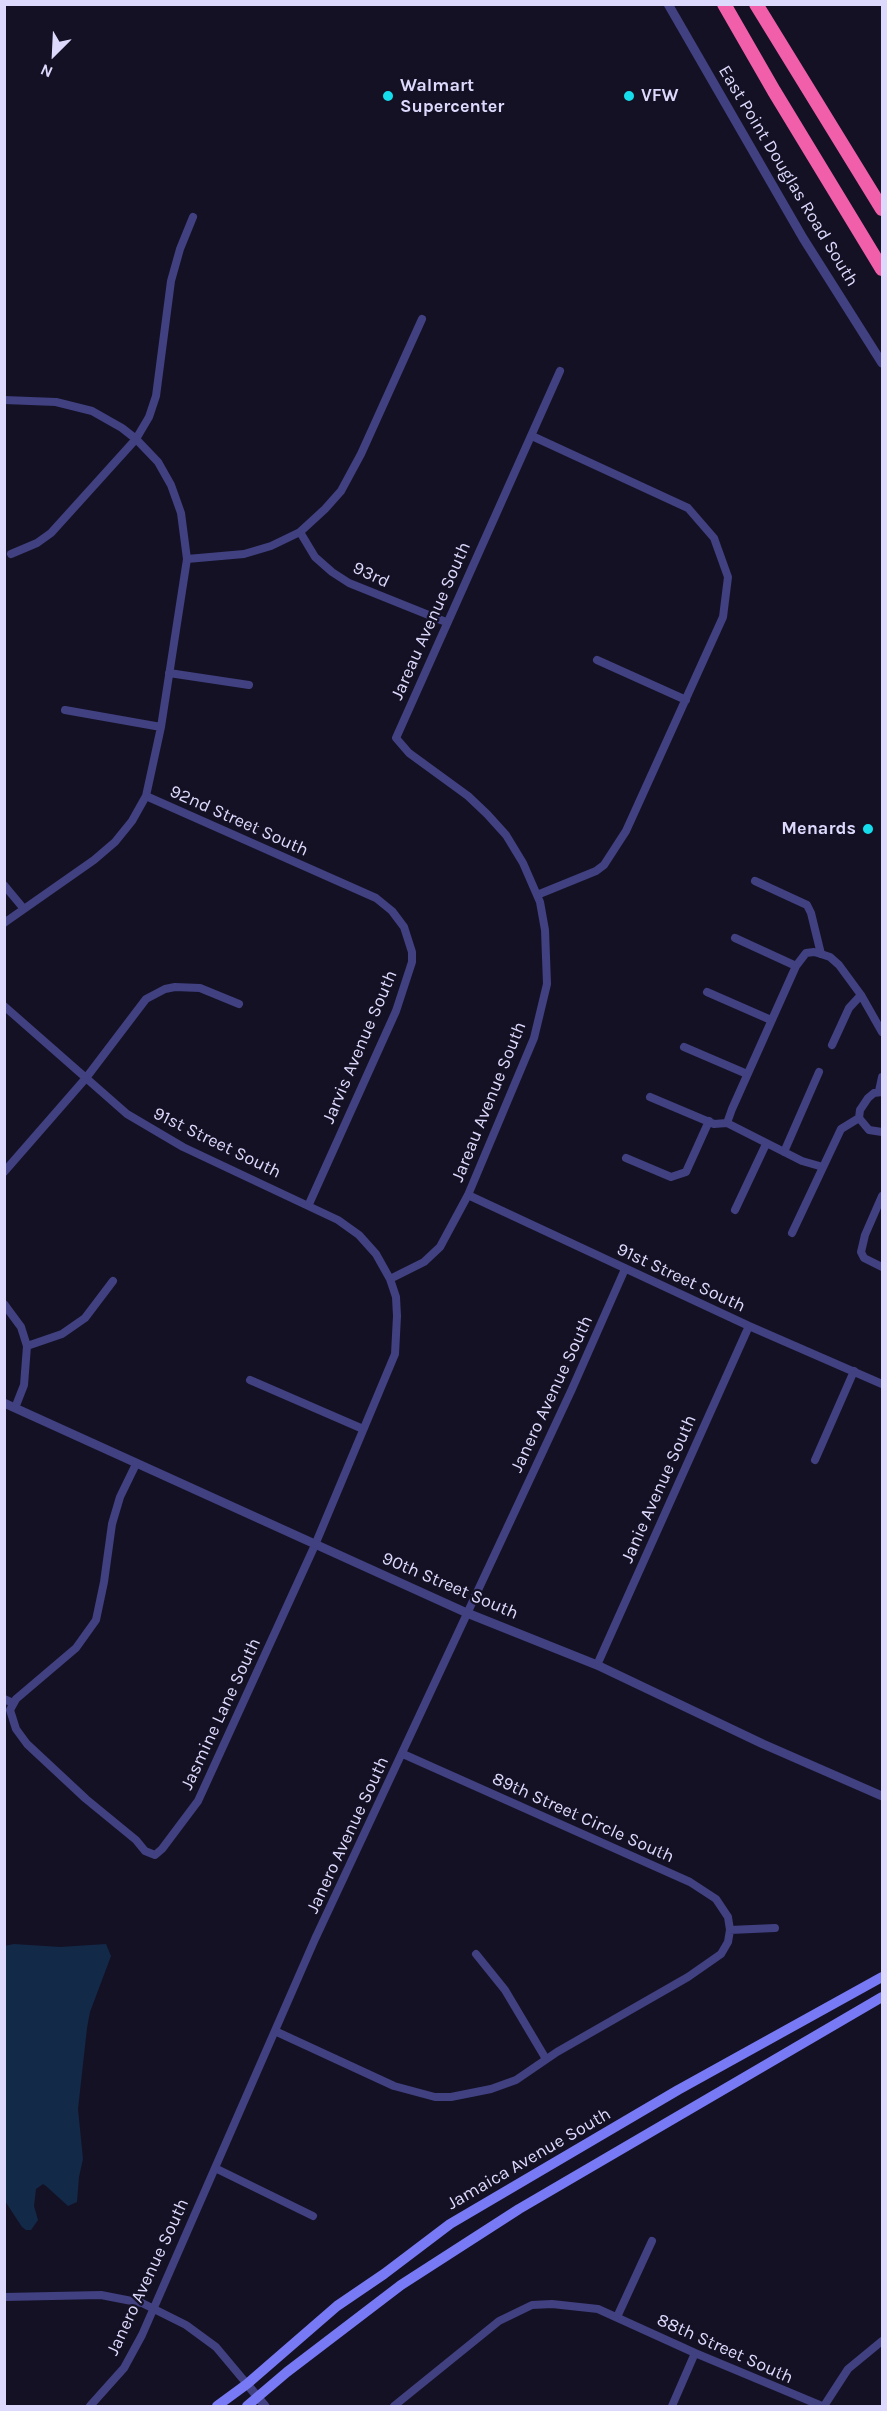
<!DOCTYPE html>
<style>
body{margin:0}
#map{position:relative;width:887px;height:2411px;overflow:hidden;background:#141125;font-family:Karla,sans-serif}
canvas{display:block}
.frame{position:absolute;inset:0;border:6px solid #dcd9fc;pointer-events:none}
.north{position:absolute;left:24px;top:24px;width:60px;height:60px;-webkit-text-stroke:4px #141125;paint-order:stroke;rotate:204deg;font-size:16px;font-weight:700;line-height:24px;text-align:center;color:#dcd9fc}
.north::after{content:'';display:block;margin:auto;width:21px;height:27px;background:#dcd9fc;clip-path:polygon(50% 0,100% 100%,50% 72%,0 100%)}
</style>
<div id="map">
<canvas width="887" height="2411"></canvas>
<div class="frame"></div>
<div class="north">N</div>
</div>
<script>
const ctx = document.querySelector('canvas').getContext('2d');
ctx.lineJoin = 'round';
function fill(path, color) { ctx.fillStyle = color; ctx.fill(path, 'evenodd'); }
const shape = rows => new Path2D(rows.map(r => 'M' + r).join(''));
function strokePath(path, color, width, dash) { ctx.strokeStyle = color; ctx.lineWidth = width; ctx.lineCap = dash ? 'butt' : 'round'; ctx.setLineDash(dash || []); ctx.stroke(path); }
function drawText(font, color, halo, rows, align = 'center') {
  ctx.font = font + ' Karla,sans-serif'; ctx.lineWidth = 4.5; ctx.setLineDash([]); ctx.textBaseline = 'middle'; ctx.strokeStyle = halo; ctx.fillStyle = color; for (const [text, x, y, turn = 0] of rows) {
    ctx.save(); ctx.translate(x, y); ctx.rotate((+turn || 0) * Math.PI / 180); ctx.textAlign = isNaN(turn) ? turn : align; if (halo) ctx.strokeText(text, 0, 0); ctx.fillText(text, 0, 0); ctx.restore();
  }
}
const water = shape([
 [14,1944,60,1947,106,1944,111,1956,90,2012,87,2028,78,2109,83,2159,79,2177,77,2202,68,2206,46,2186,43,2184,36,2189,34,2206,38,2220,31,2230,26,2230,22,2227,5,2201,4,1946]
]);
const minor = shape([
 [4,400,56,402,92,411,122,428,136,439,158,462,171,485,181,513,187,559,161,727,146,796,132,821,115,842,94,860,4,923],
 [532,436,688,508,714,538,728,577,723,617,626,831,604,865,596,871,537,895],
 [300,532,315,557,332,572,349,583,446,622],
 [11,554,37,543,51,533,136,439,149,417,156,396,171,281,180,249,193,217],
 [187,559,244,554,271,546,300,532,325,509,341,491,361,454,422,319],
 [597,660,686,700],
 [169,673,249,685],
 [65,710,161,727],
 [146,796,376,898,392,911,404,927,412,952,412,962,396,1011,309,1204],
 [755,881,807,905,811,913,821,954],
 [4,885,24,909],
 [735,938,796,966],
 [707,992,771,1020],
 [4,1006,127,1114,183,1147,338,1220,359,1235,376,1254,390,1279,396,1297,397,1316,395,1354,315,1545,198,1801,162,1849,155,1855,145,1851,136,1840,86,1799,27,1744,16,1729,10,1710,16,1699,76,1648,96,1620,104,1582,112,1524,120,1497,136,1464],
 [832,1045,849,1008,861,995],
 [684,1047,747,1074],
 [879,1091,882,1077],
 [882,1092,874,1093,868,1098,860,1110,859,1118,869,1130,882,1132],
 [650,1097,714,1124,727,1123,802,1161,823,1167],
 [727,1123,732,1109,796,966,806,953,814,952,821,954,830,957,839,965,861,995,882,1032],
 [784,1152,819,1072],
 [626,1158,671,1177,686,1172,709,1121],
 [4,1172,86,1078,146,999,165,989,175,987,200,988,239,1004],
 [468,1195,749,1326,882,1384],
 [882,1196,865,1235,861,1252,864,1258,882,1267],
 [735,1210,766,1144],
 [792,1233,841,1129,859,1118],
 [390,1279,424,1262,440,1247,468,1195,534,1038,547,984,545,930,540,902,523,863,506,835,487,814,468,796,409,753,396,738,560,371],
 [4,1304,21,1327,27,1346,24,1385,15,1408],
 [27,1346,62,1334,85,1318,113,1281],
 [250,1380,363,1429],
 [815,1460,854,1371],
 [597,1665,749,1326],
 [4,1699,13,1703],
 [730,1930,775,1928],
 [476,1954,505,1990,546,2059],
 [277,2032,394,2086,435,2097,451,2097,491,2089,516,2080,557,2052,688,1977,721,1954,728,1942,730,1930,728,1917,716,1899,690,1882,403,1754],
 [215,2168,313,2216],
 [4,2297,101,2295,142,2303,186,2325,216,2347,247,2384],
 [617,2317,652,2241],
 [90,2406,124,2368,142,2335,315,1939,572,1389,625,1269],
 [394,2406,499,2321,532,2305,552,2304,598,2309,695,2353,822,2406],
 [672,2406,695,2353],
 [824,2406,848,2369,882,2341]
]);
const tertiary = shape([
 [668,4,803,238,882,363],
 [4,1403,467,1613,597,1665,763,1744,882,1796],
 [247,2384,265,2406]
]);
const secondary = shape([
 [217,2406,247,2384,337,2306,384,2274,450,2224,678,2090,882,1977],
 [247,2406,287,2372,401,2285,519,2209,882,1997]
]);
const motorway = shape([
 [724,4,774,91,882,269],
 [756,4,882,209]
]);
const markers = [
 [388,96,6,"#15ddeb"],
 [629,96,6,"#15ddeb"],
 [868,829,6,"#15ddeb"]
];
const poiNames = [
 ["Walmart",400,86],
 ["Supercenter",400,107],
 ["VFW",641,96],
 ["Menards",856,829,"right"]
];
const streetNames = [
 ["East Point Douglas Road South",788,176,59],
 ["93rd",371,575,25],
 ["Jareau Avenue South",431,621,-66],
 ["92nd Street South",239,821,24],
 ["Jarvis Avenue South",360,1047,-67],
 ["Jareau Avenue South",489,1102,-68],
 ["91st Street South",217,1143,26],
 ["91st Street South",681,1278,25],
 ["Janero Avenue South",552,1394,-65],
 ["Janie Avenue South",659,1489,-66],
 ["90th Street South",450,1586,23],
 ["Jasmine Lane South",221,1714,-65],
 ["89th Street Circle South",583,1818,24],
 ["Janero Avenue South",348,1835,-65],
 ["Jamaica Avenue South",529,2159,-30],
 ["Janero Avenue South",148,2277,-65],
 ["88th Street South",725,2349,24]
];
fill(water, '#132948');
strokePath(minor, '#414080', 8);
strokePath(tertiary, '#414080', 9);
strokePath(secondary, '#7879f4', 10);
strokePath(motorway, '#f15eaa', 14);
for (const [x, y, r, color] of markers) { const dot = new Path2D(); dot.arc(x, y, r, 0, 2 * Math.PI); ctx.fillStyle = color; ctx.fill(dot); strokePath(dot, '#141125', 2); }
drawText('bold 18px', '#dcd9fc', '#141125', poiNames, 'left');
drawText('18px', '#dcd9fc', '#141125', streetNames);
</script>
